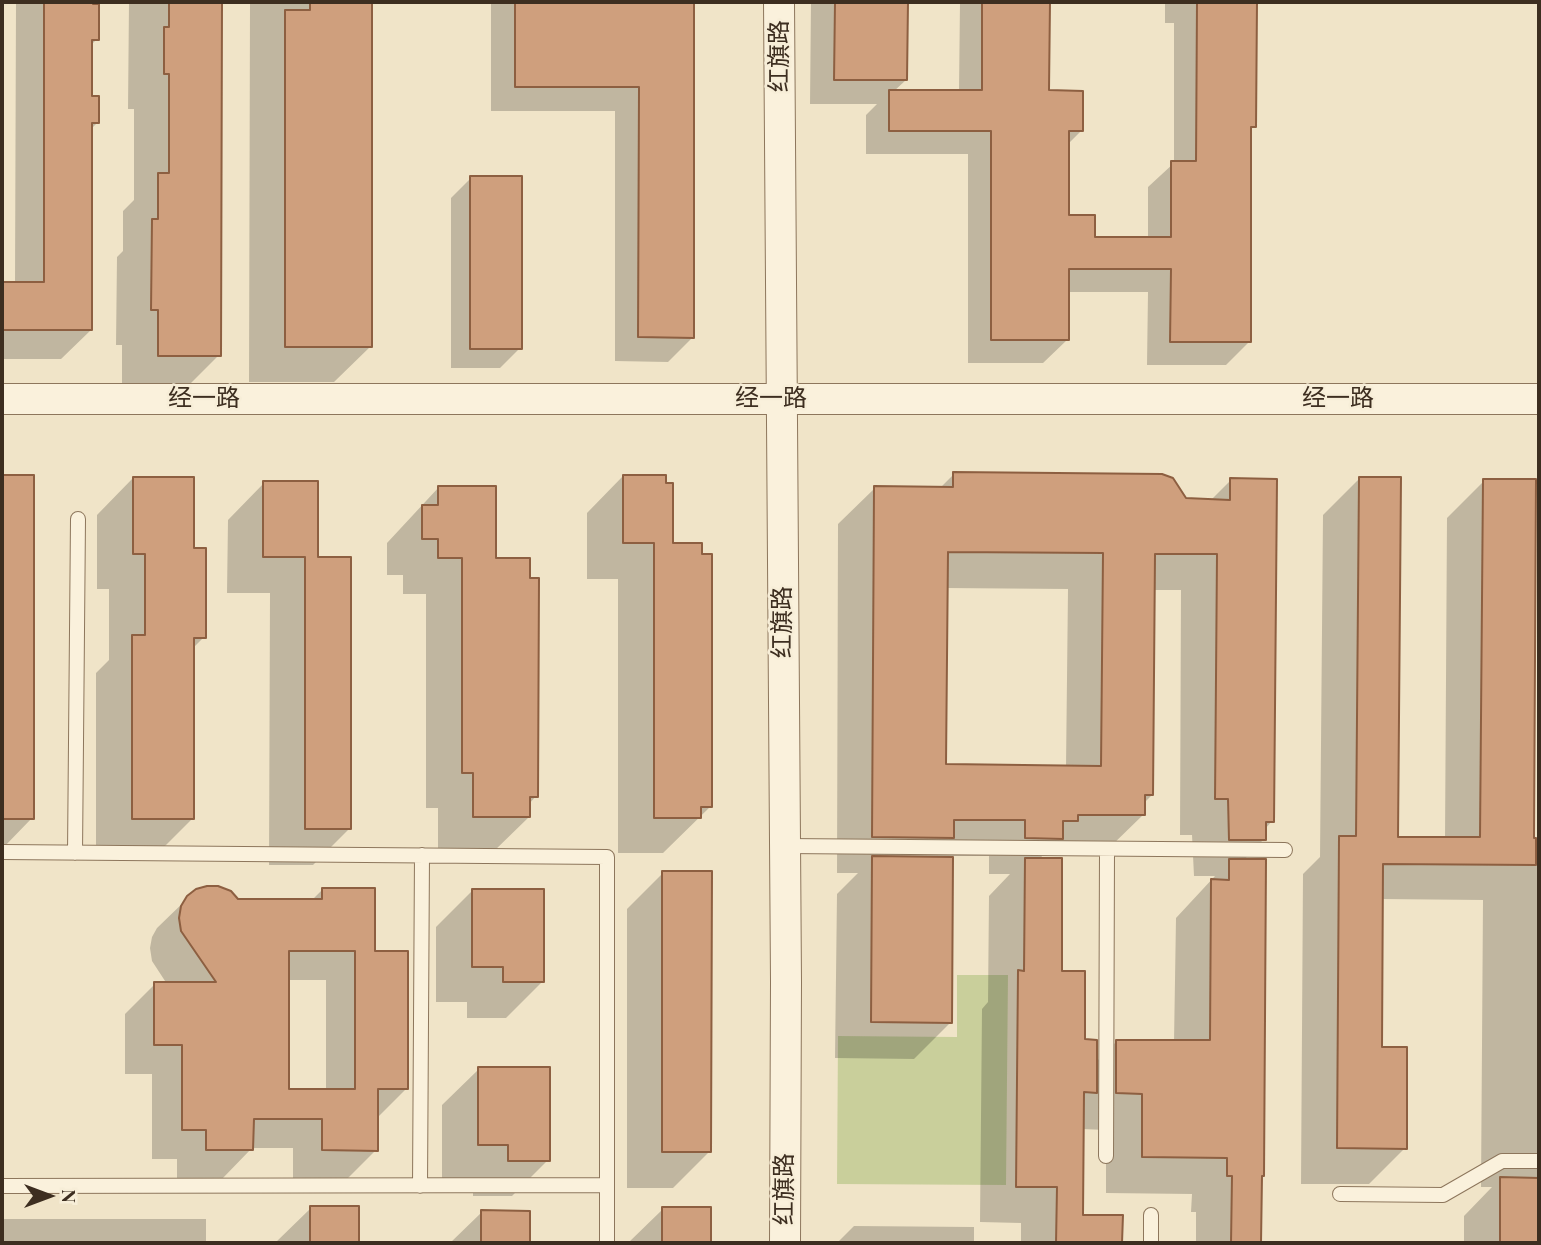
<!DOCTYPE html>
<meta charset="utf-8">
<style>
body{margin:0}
#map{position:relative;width:1541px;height:1245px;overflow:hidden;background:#f0e4c8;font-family:"Playfair Display",serif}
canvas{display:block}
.frame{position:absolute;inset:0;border:4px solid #3d2e20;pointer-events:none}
.north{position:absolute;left:14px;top:1161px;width:70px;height:70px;-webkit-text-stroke:5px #f7eed8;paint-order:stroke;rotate:90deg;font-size:19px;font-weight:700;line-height:28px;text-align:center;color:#3d2e20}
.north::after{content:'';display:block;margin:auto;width:24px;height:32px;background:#3d2e20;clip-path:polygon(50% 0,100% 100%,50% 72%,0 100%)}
</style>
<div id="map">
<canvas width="1541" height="1245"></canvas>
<div class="frame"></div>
<div class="north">N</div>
</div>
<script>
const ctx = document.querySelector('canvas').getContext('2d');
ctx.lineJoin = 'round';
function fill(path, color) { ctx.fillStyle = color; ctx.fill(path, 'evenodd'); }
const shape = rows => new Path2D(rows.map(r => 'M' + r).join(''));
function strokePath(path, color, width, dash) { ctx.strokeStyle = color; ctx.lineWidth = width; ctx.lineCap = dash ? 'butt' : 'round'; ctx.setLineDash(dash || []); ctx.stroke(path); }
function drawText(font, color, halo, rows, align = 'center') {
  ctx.font = font + ' "Playfair Display","Noto Sans SC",serif'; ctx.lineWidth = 5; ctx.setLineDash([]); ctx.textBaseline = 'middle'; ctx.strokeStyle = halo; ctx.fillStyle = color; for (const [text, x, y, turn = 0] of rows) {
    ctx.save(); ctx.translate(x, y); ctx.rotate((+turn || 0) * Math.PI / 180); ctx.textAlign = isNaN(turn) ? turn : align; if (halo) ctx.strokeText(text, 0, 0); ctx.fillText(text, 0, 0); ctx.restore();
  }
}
const green = shape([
 [957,975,1008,975,1006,1185,837,1184,838,1036,957,1037]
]);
const shadow = shape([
 [16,2,91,2,97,39,91,45,91,98,97,123,91,129,91,330,61,359,2,359,2,283,15,283],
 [129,2,220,2,219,355,183,391,122,391,122,345,116,345,117,257,123,251,123,211,134,200,134,109,128,109],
 [250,2,371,2,371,346,334,382,249,382],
 [491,2,693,2,693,337,668,362,615,361,615,111,491,111],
 [811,2,906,2,906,80,893,92,959,92,960,2,1048,2,1048,92,1081,131,1068,144,1068,216,1093,239,1148,239,1148,187,1174,163,1174,23,1165,23,1165,4,1121,4,1121,2,1255,2,1254,126,1250,131,1250,341,1226,365,1147,365,1148,292,1067,292,1067,340,1043,363,968,363,968,154,866,154,866,115,877,104,810,104],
 [471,178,520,348,500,368,451,368,451,198],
 [954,474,1210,501,1231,480,1272,821,1265,829,1264,839,1243,861,1264,861,1260,1243,1196,1243,1196,1212,1191,1212,1192,1194,1106,1193,1106,1130,1082,1129,1081,1217,1121,1217,1121,1243,1021,1243,1021,1223,980,1222,982,1009,988,1002,989,896,1010,874,989,874,989,856,952,856,950,1023,914,1059,835,1058,837,894,858,873,837,873,838,524,875,488,940,488],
 [945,588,1068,589,1066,767,944,766],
 [1153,590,1181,590,1180,835,1192,835,1194,876,1215,876,1176,918,1174,1042,1117,1041,1095,1063,1083,1041,1060,973,1039,859,1049,850,1107,850,1144,814,1144,803,1152,795],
 [2,476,32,476,32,818,2,849],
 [623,476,672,545,711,806,663,853,618,853,618,579,587,579,587,513],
 [133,478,193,550,204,637,192,649,192,819,156,855,96,855,96,673,109,660,109,589,97,589,97,515],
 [1360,478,1396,838,1445,839,1447,518,1484,481,1534,865,1539,865,1539,1243,1464,1243,1464,1216,1492,1187,1481,1187,1483,900,1381,899,1380,1049,1405,1148,1369,1184,1301,1184,1303,874,1320,857,1323,515],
 [264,483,316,559,350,828,313,865,269,865,270,593,227,593,228,520],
 [439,487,494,560,536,796,529,804,529,817,492,853,438,853,438,808,426,808,426,594,403,594,403,575,387,575,387,543],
 [663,873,709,1152,673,1188,627,1188,627,909],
 [322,890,373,952,406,1089,376,1119,376,1150,346,1180,293,1180,293,1148,252,1148,222,1179,177,1179,177,1159,152,1159,152,1074,125,1074,125,1014,155,984,167,984,152,961,150,948,152,937,157,928,188,898,312,900],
 [288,980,326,980,326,1091,288,1091],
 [473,890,543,981,506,1018,467,1018,467,1002,436,1002,436,927],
 [479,1069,548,1160,512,1196,473,1196,473,1181,442,1181,442,1105],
 [311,1208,358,1208,358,1243,275,1243],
 [663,1209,709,1209,709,1243,628,1243],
 [482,1212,529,1212,529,1243,450,1243],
 [2,1219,206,1219,206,1243,2,1243],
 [854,1226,974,1227,974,1243,837,1243]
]);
const building = shape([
 [44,2,93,2,93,4,99,4,99,40,92,40,92,96,99,96,99,123,92,123,92,330,2,330,2,282,44,282,44,2],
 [169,2,222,2,221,356,158,356,158,310,151,310,152,219,158,219,158,173,169,173,169,74,164,74,164,27,169,27,169,2],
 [310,2,372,2,372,347,285,347,285,10,310,10,310,2],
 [515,2,694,2,694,338,638,337,639,87,515,87,515,2],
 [835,2,908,2,907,80,834,80,835,2],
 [982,2,1050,2,1049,90,1083,91,1083,131,1069,131,1069,215,1095,215,1095,237,1171,237,1171,161,1196,161,1197,2,1257,2,1256,127,1251,127,1251,342,1170,342,1171,269,1069,269,1069,340,991,340,991,131,889,131,889,90,982,90,982,2],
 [470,176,522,176,522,349,470,349,470,176],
 [953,472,1162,474,1173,478,1186,498,1230,500,1230,478,1277,479,1274,822,1266,822,1266,840,1229,840,1228,799,1215,799,1217,554,1155,554,1153,795,1145,795,1145,815,1078,815,1078,821,1063,821,1063,839,1025,838,1025,820,954,820,954,838,872,837,874,486,953,487,953,472],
 [948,552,1103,553,1101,766,946,764,948,552],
 [2,475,34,475,34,819,2,819,2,475],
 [623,475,666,475,666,483,673,483,673,543,702,543,702,554,712,554,712,807,701,807,701,818,654,818,654,543,623,543,623,475],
 [133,477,194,477,194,548,206,548,206,638,194,638,194,819,132,819,132,635,145,635,145,554,133,554,133,477],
 [1359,477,1401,477,1398,837,1480,837,1483,479,1536,479,1534,838,1536,838,1536,865,1383,864,1382,1047,1407,1047,1407,1149,1337,1148,1339,836,1356,836,1359,477],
 [263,481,318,481,318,557,351,557,351,829,305,829,305,557,263,557,263,481],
 [438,486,496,486,496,558,530,558,530,578,539,578,538,797,530,797,530,817,473,817,473,773,462,773,462,558,438,558,438,539,422,539,422,505,438,505,438,486],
 [872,856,953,857,952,1023,871,1022,872,856],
 [1025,858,1062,858,1062,971,1085,971,1085,1039,1097,1040,1097,1093,1084,1092,1083,1215,1123,1215,1122,1243,1056,1243,1057,1187,1016,1187,1018,970,1024,971,1025,858],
 [1229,859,1266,859,1264,1176,1262,1176,1261,1243,1231,1243,1232,1176,1227,1176,1227,1158,1142,1157,1142,1094,1116,1093,1116,1040,1210,1040,1211,879,1229,880,1229,859],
 [662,871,712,871,711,1152,662,1152,662,871],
 [207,886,218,886,231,891,238,899,322,899,322,888,375,888,375,951,408,951,408,1089,378,1089,378,1151,322,1150,322,1119,254,1119,253,1150,206,1150,206,1130,182,1130,182,1045,154,1045,154,982,216,982,181,931,179,918,181,906,187,896,196,889,207,886],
 [289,951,355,951,355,1089,289,1089,289,951],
 [472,889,544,889,544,982,503,982,503,967,472,967,472,889],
 [478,1067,550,1067,550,1161,508,1161,508,1145,478,1145,478,1067],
 [1500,1177,1539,1178,1539,1243,1500,1243,1500,1177],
 [310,1206,359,1206,359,1243,310,1243,310,1206],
 [662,1207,711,1207,711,1243,662,1243,662,1207],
 [481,1210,530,1211,530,1243,481,1243,481,1210]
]);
const service = shape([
 [785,846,1285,850],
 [2,852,607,857,607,1243],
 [75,853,78,519],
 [1106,1156,1107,849],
 [2,1186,607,1185],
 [420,1186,422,855],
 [1340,1194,1443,1195,1502,1161,1539,1161],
 [1151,1243,1151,1215]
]);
const minor = shape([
 [779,2,786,982,785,1243],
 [2,399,1539,399]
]);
const streetNames = [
 ["红旗路",780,56,-90],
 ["经一路",204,399],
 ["经一路",771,399],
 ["经一路",1338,399],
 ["红旗路",783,622,-90],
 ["红旗路",785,1189,-90]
];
fill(green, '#c9cf9b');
fill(shadow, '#0003');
fill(building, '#cf9f7d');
strokePath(building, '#8d5f41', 2);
strokePath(service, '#8d765c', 16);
strokePath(minor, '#8d765c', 32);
strokePath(service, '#faf1dc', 14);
strokePath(minor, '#faf1dc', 30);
drawText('24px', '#3d2e20', '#f7eed8', streetNames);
</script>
